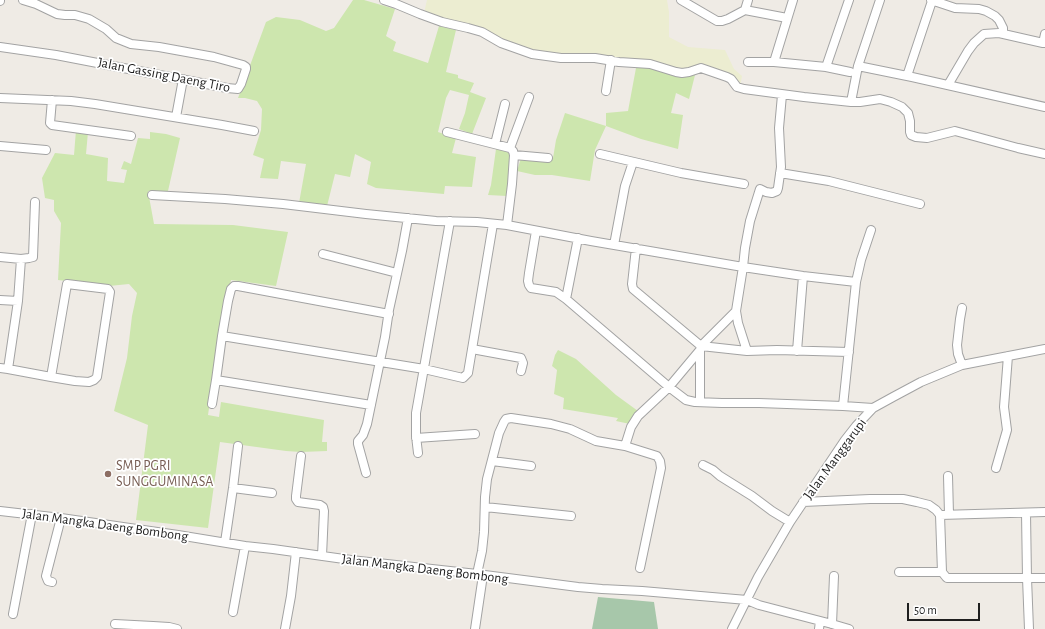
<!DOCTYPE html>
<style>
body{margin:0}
#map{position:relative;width:1045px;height:629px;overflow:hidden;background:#efebe5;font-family:"Alegreya Sans",sans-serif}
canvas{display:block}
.scale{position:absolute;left:907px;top:603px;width:73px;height:18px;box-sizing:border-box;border:2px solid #1f1f1f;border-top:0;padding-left:5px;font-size:12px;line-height:14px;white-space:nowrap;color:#1f1f1f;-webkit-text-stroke:3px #fff;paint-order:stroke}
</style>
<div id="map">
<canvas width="1045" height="629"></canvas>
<div class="scale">50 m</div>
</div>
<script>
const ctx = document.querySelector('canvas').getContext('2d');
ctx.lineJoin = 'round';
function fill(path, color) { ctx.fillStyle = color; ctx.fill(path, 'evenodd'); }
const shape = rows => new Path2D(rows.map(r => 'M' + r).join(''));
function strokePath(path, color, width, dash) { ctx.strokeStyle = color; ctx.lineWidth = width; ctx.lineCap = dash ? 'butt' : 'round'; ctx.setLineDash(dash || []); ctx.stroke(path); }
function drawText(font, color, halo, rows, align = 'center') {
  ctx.font = font + ' "Alegreya Sans",sans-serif'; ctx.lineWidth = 3.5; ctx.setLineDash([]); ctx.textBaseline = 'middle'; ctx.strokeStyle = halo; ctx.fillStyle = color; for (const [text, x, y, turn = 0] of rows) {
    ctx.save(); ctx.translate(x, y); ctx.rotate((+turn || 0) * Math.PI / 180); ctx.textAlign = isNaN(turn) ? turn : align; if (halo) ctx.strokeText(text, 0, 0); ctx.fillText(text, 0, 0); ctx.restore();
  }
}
const farmland = shape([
 [427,0,667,0,669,12,669,37,688,47,725,50,734,69,742,76,740,87,727,76,658,64,635,59,591,56,562,57,533,51,424,13]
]);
const grass = shape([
 [353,0,364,0,395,9,386,36,396,42,393,51,428,63,439,26,456,30,446,72,458,75,458,78,474,83,470,92,486,98,472,134,459,129,465,113,469,95,450,90,446,98,438,132,456,138,452,153,476,157,472,187,445,186,444,194,376,188,367,184,371,162,355,154,350,177,335,174,327,206,299,203,306,164,281,161,278,179,260,178,264,159,253,155,261,130,262,109,257,101,245,98,238,98,266,22,276,17,300,20,326,31,334,28],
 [650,67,695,75,689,99,676,93,671,113,683,115,678,149,641,139,606,126,595,150,590,181,552,175,535,175,517,171,522,155,553,158,556,140,565,113,606,126,606,113,628,111,636,68],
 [76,130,88,132,86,154,108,158,107,181,124,183,127,170,121,169,124,161,131,164,138,138,150,139,150,132,166,134,180,138,168,191,148,191,154,224,233,225,288,232,276,286,231,280,215,367,208,415,219,417,221,402,324,420,322,442,327,442,327,451,301,452,286,451,220,442,208,528,136,520,148,425,114,411,127,358,132,316,137,293,129,284,109,286,58,280,61,223,54,211,54,200,45,198,42,178,55,153,74,155],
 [496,149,506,151,511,155,510,179,507,196,488,195,491,185],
 [558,350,576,359,616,395,638,411,630,424,616,421,618,418,563,409,564,398,554,394,557,370,552,366,555,355]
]);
const cemetery = shape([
 [598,597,654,602,658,629,592,629]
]);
const street = shape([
 [384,0,396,4,420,14,442,22,468,28,482,32,501,43,532,54,561,58,595,58,619,62,650,64,676,72,682,73,689,72,701,68,727,77,731,79,737,87,744,89,804,97,851,102,858,66,880,0],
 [681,0,717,21,722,21,728,19,745,10],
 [748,0,745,10,787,18],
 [931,0,955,8,979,9,986,11,995,16,999,20,1003,28,1003,34],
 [0,1,0,0],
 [1045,34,1043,43,1045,43],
 [0,47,56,55,227,88,238,89,241,84,246,69,246,67,243,65,214,57,159,47,131,44,116,38,106,29,89,19,75,15,65,15,57,14,36,4,23,0],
 [748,62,774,62,826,67,849,0],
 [774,62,793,0],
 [858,66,912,77,1045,107],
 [826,67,850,72],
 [907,76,932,1],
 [948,85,968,51,974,43,984,34,999,33,1043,43],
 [606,91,611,60],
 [0,98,71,101,95,104,222,125,254,131],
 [52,100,50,123,52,125,131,136],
 [851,102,860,102,880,99,891,102,902,107,908,113,910,121,910,132,911,135,916,137,927,138,955,131,1018,148,1045,154],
 [176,117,183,79],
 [447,132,510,148,513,151,514,155,512,184,507,225],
 [495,144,505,104],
 [0,146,46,150],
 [510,148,529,97],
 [600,154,681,173,744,184],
 [514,155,548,158],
 [780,173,829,181,920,204],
 [152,195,225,199,283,204,366,214,436,221,477,222,507,225,591,241,743,267,745,248,750,221,760,189,766,192,772,193,777,191,778,188,781,167,779,128,782,95],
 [536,231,529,273,528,281,529,285,531,288,556,292,566,299],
 [578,238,566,299,669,387,686,400,695,402,722,403,759,403,843,406,873,408],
 [614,245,625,186,633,162],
 [636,248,632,284,633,289,701,346,736,311,738,323,747,351],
 [323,254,397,273],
 [0,257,21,259,29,258,33,257,35,202],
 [856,282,861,260,871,230],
 [0,300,18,301],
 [962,308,960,319,957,345,958,354,962,365],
 [736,311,743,267,803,276,856,282,843,406],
 [222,336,424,369,463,378,468,373,493,224],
 [472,349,521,358,523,363,521,371],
 [700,350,700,402],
 [797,351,803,276],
 [0,368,8,369,51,377,75,381,89,382,94,380,97,377,110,292,108,289,67,284,51,377],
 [8,369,18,301,21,259],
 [212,404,216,380],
 [371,405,216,380,222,336,228,301,231,289,234,286,238,286,389,314],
 [416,438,475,434],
 [625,446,631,427,638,416,669,387,700,350,701,346,747,351,777,350,849,352],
 [418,453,416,436,416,413,450,221],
 [301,456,296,496,296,499,298,502,320,505,323,507,324,511,322,556],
 [492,461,531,466],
 [703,465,713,470,720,476,752,496,772,511,790,522],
 [996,468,1007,430,1004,407,1008,356],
 [366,473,358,444,358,441,363,435,367,424,385,337,389,310,402,251,408,218],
 [948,476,949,514],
 [233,488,272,493],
 [803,502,870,499,903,499,917,502,929,505,936,510,940,515,1045,512],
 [485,507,571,516],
 [0,511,61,518,178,535,245,546,273,549,351,560,477,574,578,587,602,589,642,591,747,600,759,605,832,624,849,629],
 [1026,513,1027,578,1029,629],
 [940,515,942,572,946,577,947,578,1045,578],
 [225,542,233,488,238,446],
 [899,572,942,572],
 [477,574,482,551,484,532,485,497,487,479,499,433,504,422,506,419,511,418,551,424,570,429,596,441,625,446,657,456,660,461,661,468,640,568],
 [52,582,48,581,46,576,61,518],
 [233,612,245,546],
 [13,614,32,514],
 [115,624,153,626],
 [832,624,834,576],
 [153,629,153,626,169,627,177,629],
 [285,629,291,596,296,552],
 [475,629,483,575],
 [732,629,758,577,790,522,845,440,856,426,873,408,893,397,921,382,962,365,1045,349],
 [819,629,820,621]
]);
const markers = [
 [108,474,4,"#8d6e63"]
];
const streetNames = [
 ["Jalan Gassing Daeng Tiro",164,75,11],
 ["Jalan Manggarupi",835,459,-54],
 ["Jalan Mangka Daeng Bombong",105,525,8],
 ["Jalan Mangka Daeng Bombong",425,569,7]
];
const educationNames = [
 ["SMP PGRI",116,466],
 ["SUNGGUMINASA",116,482]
];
fill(farmland, '#ecedd1');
fill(grass, '#cde6ae');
fill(cemetery, '#a7c7aa');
strokePath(street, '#a3a3a3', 10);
strokePath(street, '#fff', 8);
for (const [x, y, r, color] of markers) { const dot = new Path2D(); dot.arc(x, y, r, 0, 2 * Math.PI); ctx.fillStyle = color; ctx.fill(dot); strokePath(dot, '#fff', 1.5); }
drawText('14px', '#1f1f1f', '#fff', streetNames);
drawText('14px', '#785e54', '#fff', educationNames, 'left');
</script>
